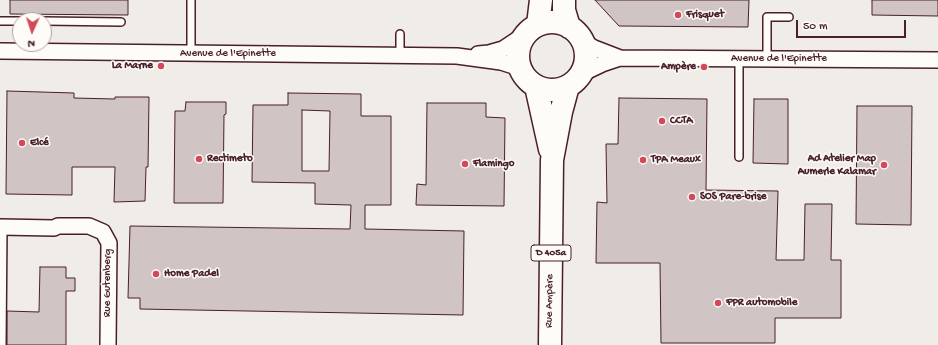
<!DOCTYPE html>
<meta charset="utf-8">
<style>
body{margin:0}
#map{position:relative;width:938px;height:345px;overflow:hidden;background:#fdfcf7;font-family:"Gochi Hand",sans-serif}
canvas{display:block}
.north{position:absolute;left:12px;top:12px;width:40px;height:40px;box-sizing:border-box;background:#fdfcf7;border:1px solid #b5a4a5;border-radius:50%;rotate:183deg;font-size:11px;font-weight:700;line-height:16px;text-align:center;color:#4a1f2b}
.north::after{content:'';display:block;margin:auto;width:14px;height:18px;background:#d1495b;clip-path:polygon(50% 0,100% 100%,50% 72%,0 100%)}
.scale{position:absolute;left:796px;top:20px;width:110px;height:18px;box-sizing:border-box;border:2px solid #4a1f2b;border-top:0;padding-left:5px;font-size:12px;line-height:14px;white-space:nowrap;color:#4a1f2b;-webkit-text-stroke:3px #fdfcf7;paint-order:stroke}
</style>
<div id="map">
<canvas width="938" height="345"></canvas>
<div class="north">N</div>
<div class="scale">50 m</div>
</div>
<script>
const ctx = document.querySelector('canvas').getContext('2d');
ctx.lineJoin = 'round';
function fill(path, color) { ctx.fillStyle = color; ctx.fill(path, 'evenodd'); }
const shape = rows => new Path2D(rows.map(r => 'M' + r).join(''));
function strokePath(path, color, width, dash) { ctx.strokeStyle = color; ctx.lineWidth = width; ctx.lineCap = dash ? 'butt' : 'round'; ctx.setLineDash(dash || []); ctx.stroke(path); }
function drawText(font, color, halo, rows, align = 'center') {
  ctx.font = font + ' "Gochi Hand",sans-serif'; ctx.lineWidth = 3; ctx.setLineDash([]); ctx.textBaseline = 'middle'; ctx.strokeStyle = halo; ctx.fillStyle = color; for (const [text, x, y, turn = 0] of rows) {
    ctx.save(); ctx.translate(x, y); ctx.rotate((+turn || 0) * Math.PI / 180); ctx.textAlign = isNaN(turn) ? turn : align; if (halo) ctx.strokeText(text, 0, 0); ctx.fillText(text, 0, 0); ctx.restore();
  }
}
const built = shape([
 [0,0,938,0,938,345,0,345],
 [20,20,44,20,44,44,20,44]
]);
const building = shape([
 [10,0,128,0,128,15,10,14,10,0],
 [595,0,749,0,748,27,619,26,595,0],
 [872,0,938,0,938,16,872,15,872,0],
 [7,91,74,93,74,98,115,99,115,97,149,97,148,167,146,167,145,201,114,202,115,167,72,167,72,195,6,194,7,91],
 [288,93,361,94,361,116,391,116,391,205,365,205,365,229,464,231,463,315,140,309,140,298,128,298,130,226,350,229,351,205,315,204,315,183,252,182,253,105,288,105,288,93],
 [302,110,330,111,329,171,302,171,302,110],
 [619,98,707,99,706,190,778,191,776,260,804,260,805,204,832,204,831,260,841,260,841,318,775,318,775,343,661,343,660,263,596,263,597,202,607,203,606,144,618,144,619,98],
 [754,99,788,99,788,164,753,163,754,99],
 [186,102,226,102,226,114,224,115,223,203,174,203,175,111,185,111,186,102],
 [427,103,486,103,486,117,505,118,504,206,416,205,417,184,426,185,427,103],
 [857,106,912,106,911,225,856,224,857,106],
 [40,267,66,267,66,278,75,278,75,291,66,291,66,345,7,345,7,311,39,312,40,267]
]);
const lane = shape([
 [191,0,191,54],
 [0,21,20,21],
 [44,21,121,22],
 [400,34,400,55],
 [767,59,767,17,789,17],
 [739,157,739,59],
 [2,345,3,227]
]);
const street = shape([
 [583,41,594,48,620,58],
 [0,51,457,56,501,62,520,68],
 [478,54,489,53,503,49,527,33],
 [581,74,602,64,620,58,938,60],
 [0,227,54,228,58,226,89,226,103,232,109,243,108,345]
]);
const primary = shape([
 [564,0,564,10,569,27],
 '518 56a34 34 0 1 1 68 0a34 34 0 1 1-68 0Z',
 [538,25,541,0],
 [536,86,550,149],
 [550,345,552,160,561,112,568,86]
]);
const markers = [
 [678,15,4,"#d1495b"],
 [161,66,4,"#d1495b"],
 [704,67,4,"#d1495b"],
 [662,121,4,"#d1495b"],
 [22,143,4,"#d1495b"],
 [199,159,4,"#d1495b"],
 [643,160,4,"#d1495b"],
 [465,164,4,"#d1495b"],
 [884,165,4,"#d1495b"],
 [692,197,4,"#d1495b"],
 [156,274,4,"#d1495b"],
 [718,303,4,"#d1495b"]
];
const shields = [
 [551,253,40]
];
const shieldNames = [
 ["D 405a",551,253]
];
const poiNames = [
 ["Frisquet",686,15],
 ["La Marne",153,66,"right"],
 ["Ampère",696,67,"right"],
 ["CCTA",670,121],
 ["Elcé",30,143],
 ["Rectimeto",207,159],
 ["Ad Atelier Map",876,159,"right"],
 ["Aumerle Kalamar",876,172,"right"],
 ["TPA Meaux",651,160],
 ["Flamingo",473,164],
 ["SOS Pare-brise",700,197],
 ["Home Padel",164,274],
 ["FPR automobile",726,303]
];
const streetNames = [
 ["Avenue de l'Epinette",228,54],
 ["Avenue de l'Epinette",779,59],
 ["Rue Gutenberg",108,283,-90],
 ["Rue Ampère",550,301,-89]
];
fill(built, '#f0ece8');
fill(building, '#d0c5c4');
strokePath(building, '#4a1f2b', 1);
strokePath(lane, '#4a1f2b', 10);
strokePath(street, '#4a1f2b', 18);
strokePath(primary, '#4a1f2b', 25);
strokePath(lane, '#fdfcf7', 7);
strokePath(street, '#fdfcf7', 15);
strokePath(primary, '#fdfcf7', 22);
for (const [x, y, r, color] of markers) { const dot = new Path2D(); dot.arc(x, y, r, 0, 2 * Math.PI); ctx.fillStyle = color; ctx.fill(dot); strokePath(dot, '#fdfcf7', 1.5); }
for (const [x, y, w] of shields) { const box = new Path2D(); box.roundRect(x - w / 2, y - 8, w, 16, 3); ctx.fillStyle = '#fdfcf7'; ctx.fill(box); strokePath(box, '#4a1f2b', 1); }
drawText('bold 10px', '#4a1f2b', null, shieldNames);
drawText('bold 11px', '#4a1f2b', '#fdfcf7', poiNames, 'left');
drawText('11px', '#4a1f2b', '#fdfcf7', streetNames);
</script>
